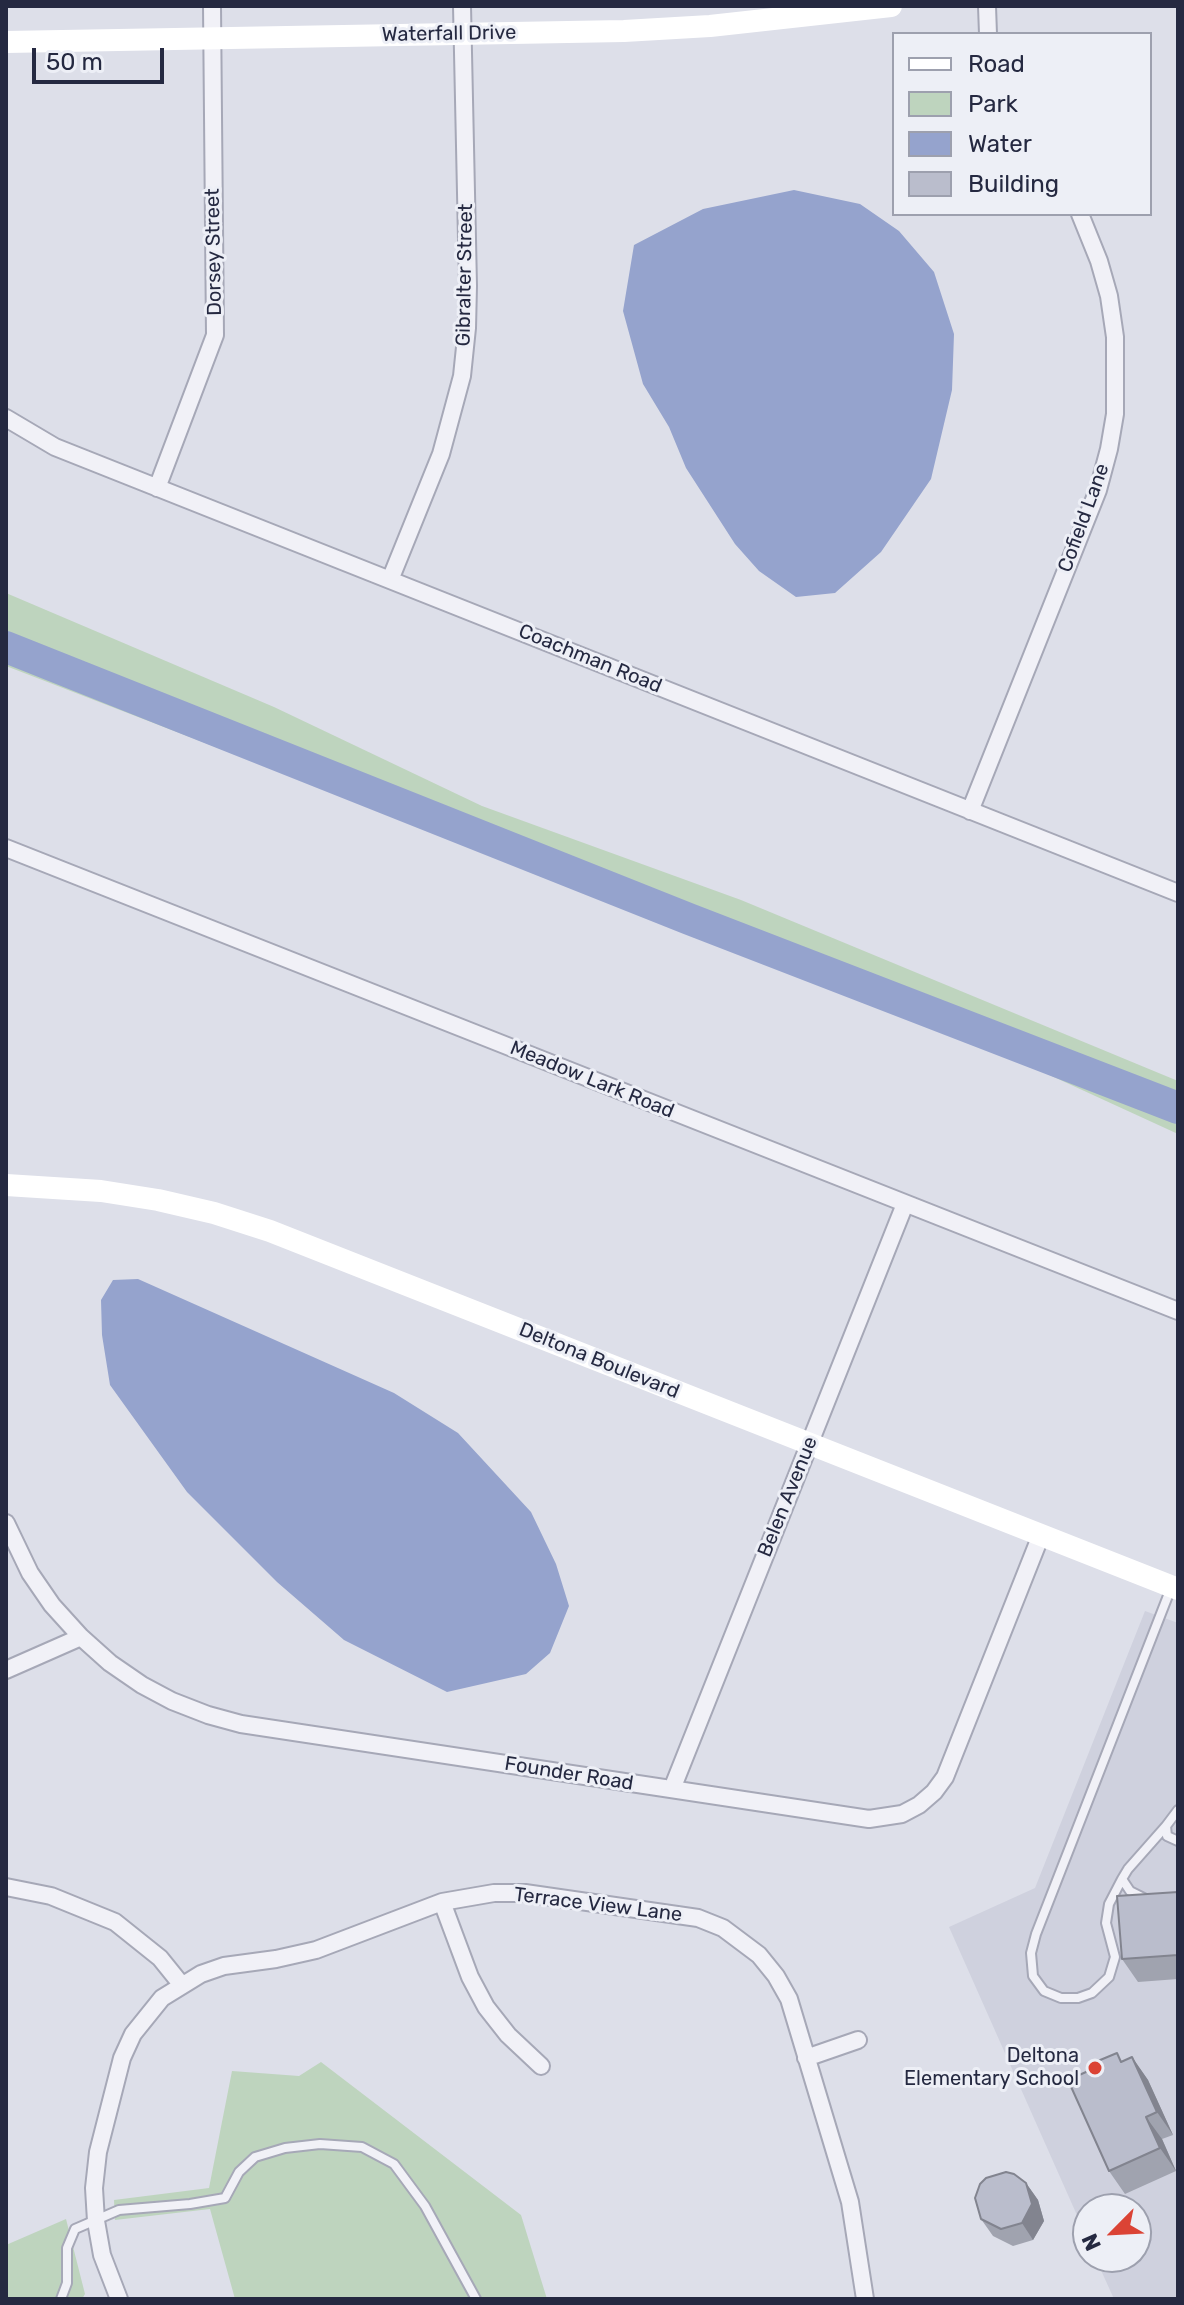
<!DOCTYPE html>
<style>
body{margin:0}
#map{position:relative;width:1184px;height:2305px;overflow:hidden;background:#dddfe9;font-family:Rubik,sans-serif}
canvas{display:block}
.frame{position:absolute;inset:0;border:8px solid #252941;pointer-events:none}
.legend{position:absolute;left:892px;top:32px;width:260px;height:184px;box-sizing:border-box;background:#edeff6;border:2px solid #9da0ae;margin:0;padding:10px 14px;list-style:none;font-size:24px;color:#252941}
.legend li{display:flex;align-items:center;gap:16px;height:40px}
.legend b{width:40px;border:2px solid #9da0ae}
.north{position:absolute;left:1072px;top:2193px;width:80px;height:80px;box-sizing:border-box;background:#edeff6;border:2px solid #9da0ae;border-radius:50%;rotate:246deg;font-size:22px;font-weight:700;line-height:32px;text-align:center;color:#252941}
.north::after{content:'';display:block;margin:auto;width:28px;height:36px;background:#db4335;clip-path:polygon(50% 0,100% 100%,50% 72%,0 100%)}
.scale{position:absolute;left:32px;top:48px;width:132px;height:36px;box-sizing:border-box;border:4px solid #252941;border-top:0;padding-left:10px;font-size:24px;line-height:28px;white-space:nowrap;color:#252941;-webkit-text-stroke:6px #edeff6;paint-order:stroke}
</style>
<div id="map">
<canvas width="1184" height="2305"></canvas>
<div class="frame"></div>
<ul class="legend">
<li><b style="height:10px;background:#fff"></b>Road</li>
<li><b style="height:22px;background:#bed4be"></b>Park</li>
<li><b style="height:22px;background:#95a3cd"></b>Water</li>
<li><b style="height:22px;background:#babdcc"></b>Building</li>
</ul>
<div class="north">N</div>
<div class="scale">50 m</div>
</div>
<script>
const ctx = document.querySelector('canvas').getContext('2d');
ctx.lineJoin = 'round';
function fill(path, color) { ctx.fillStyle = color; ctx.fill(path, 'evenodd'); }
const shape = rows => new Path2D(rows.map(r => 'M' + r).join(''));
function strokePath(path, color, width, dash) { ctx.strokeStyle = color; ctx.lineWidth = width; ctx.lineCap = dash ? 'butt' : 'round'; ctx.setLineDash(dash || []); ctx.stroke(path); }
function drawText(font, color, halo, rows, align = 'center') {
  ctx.font = font + ' Rubik,sans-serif'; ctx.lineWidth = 6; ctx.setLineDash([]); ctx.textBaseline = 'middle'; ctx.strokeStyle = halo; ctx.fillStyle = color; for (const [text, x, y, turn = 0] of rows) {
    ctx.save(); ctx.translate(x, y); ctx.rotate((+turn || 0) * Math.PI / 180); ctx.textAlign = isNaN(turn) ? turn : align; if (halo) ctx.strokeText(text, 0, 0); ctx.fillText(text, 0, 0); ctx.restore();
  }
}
const built = shape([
 [1145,1611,1178,1623,1178,2299,1114,2299,1095,2257,1136,2257,1136,2209,1088,2209,1088,2240,949,1927,1035,1888]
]);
const green = shape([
 [6,593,274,707,482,806,741,900,1178,1081,1178,1134,886,1000,288,775,6,666],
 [321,2062,521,2215,547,2299,235,2299,210,2209,115,2220,114,2200,209,2188,232,2071,299,2076],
 [66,2219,85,2294,82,2299,6,2299,6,2245]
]);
const water = shape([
 [794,190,860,204,899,231,934,272,954,334,952,390,931,479,881,552,835,593,796,597,759,571,735,544,686,468,669,427,643,384,623,311,634,245,703,209],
 [138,1279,394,1393,458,1433,531,1512,556,1564,569,1606,550,1653,526,1674,447,1692,344,1640,277,1582,187,1492,110,1385,102,1335,101,1300,113,1280]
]);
const river = shape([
 [6,647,689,919,1178,1108]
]);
const lane = shape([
 [1178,1810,1166,1826,1167,1836,1178,1841],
 [1122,1879,1109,1904,1106,1923,1115,1957,1109,1977,1092,1993,1078,1998,1061,1998,1044,1991,1033,1976,1031,1953,1036,1934,1171,1588],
 [1144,1898,1130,1891,1122,1879,1128,1869,1166,1826],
 [61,2299,67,2283,67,2248,75,2229,119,2210,190,2204,225,2198,239,2172,255,2157,285,2148,320,2144,362,2147,394,2164,425,2206,476,2299]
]);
const street = shape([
 [987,6,988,34],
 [6,418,55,447,1178,893],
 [157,488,215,335,212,6],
 [390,580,441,454,462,376,467,328,468,286,462,6],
 [970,811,1098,490,1109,449,1115,414,1115,337,1109,296,1099,261,1080,214],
 [6,848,1178,1311],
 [6,1523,30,1573,52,1605,81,1637,110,1663,142,1685,172,1701,208,1715,241,1724,869,1819,902,1814,919,1805,934,1792,945,1777,1041,1535],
 [6,1670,81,1637],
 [672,1789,905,1204],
 [6,1887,51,1896,115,1922,160,1958,181,1984],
 [442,1902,470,1977,486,2007,508,2035,541,2066],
 [806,2058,858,2040],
 [119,2299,102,2255,96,2221,94,2188,98,2152,122,2058,133,2034,162,1998,201,1974,224,1966,276,1959,316,1950,442,1902,494,1893,525,1893,698,1918,723,1928,759,1955,776,1976,789,1999,850,2202,865,2299]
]);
const secondary = shape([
 [6,42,624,31,710,26,891,6],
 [6,1185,101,1191,158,1200,214,1213,270,1231,1178,1589]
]);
const wall = shape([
 [1178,1892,1178,1979,1138,1982,1122,1959],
 [1132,2057,1148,2080,1173,2135,1162,2139,1176,2171,1125,2194,1109,2171,1123,2061],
 [1026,2183,1038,2200,1044,2221,1033,2240,1013,2246,993,2236,981,2219]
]);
const shadedWall = shape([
 [1132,2057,1148,2080,1173,2135,1157,2112],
 [1146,2117,1162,2139,1176,2171,1160,2148],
 [1026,2183,1038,2200,1044,2221,1033,2240,1022,2223]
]);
const building = shape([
 [1178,1892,1178,1955,1122,1959,1117,1896,1178,1892],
 [1117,2053,1121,2062,1132,2057,1157,2112,1146,2117,1160,2148,1109,2171,1068,2080,1095,2068,1093,2063,1117,2053],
 [1006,2172,1014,2174,1026,2183,1032,2204,1022,2223,1001,2229,981,2219,975,2198,980,2184,986,2178,1006,2172]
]);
const markers = [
 [1095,2068,8,"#db4335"]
];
const streetNames = [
 ["Waterfall Drive",449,34,-1],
 ["Dorsey Street",214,252,-91],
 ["Gibralter Street",465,275,-89],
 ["Cofield Lane",1084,518,-70],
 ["Coachman Road",590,659,22],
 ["Meadow Lark Road",592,1080,22],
 ["Deltona Boulevard",599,1361,22],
 ["Belen Avenue",788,1497,-68],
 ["Founder Road",569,1774,9],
 ["Terrace View Lane",598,1905,7]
];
const poiNames = [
 ["Deltona",1079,2056],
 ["Elementary School",1079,2079]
];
fill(built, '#cfd1de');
fill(green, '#bed4be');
fill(water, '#95a3cd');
strokePath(river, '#95a3cd', 32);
strokePath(lane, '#a6a8b7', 12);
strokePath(street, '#a6a8b7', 20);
strokePath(lane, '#f1f1f7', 8);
strokePath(street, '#f1f1f7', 16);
strokePath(secondary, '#fff', 22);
fill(wall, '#a0a3af');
fill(shadedWall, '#82848f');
fill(building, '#babdcc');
strokePath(building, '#82848f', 2);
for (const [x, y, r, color] of markers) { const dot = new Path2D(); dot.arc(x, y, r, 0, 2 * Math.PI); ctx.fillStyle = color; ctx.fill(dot); strokePath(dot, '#edeff6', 3); }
drawText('20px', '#252941', '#edeff6', streetNames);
drawText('20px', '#252941', '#edeff6', poiNames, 'right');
</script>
